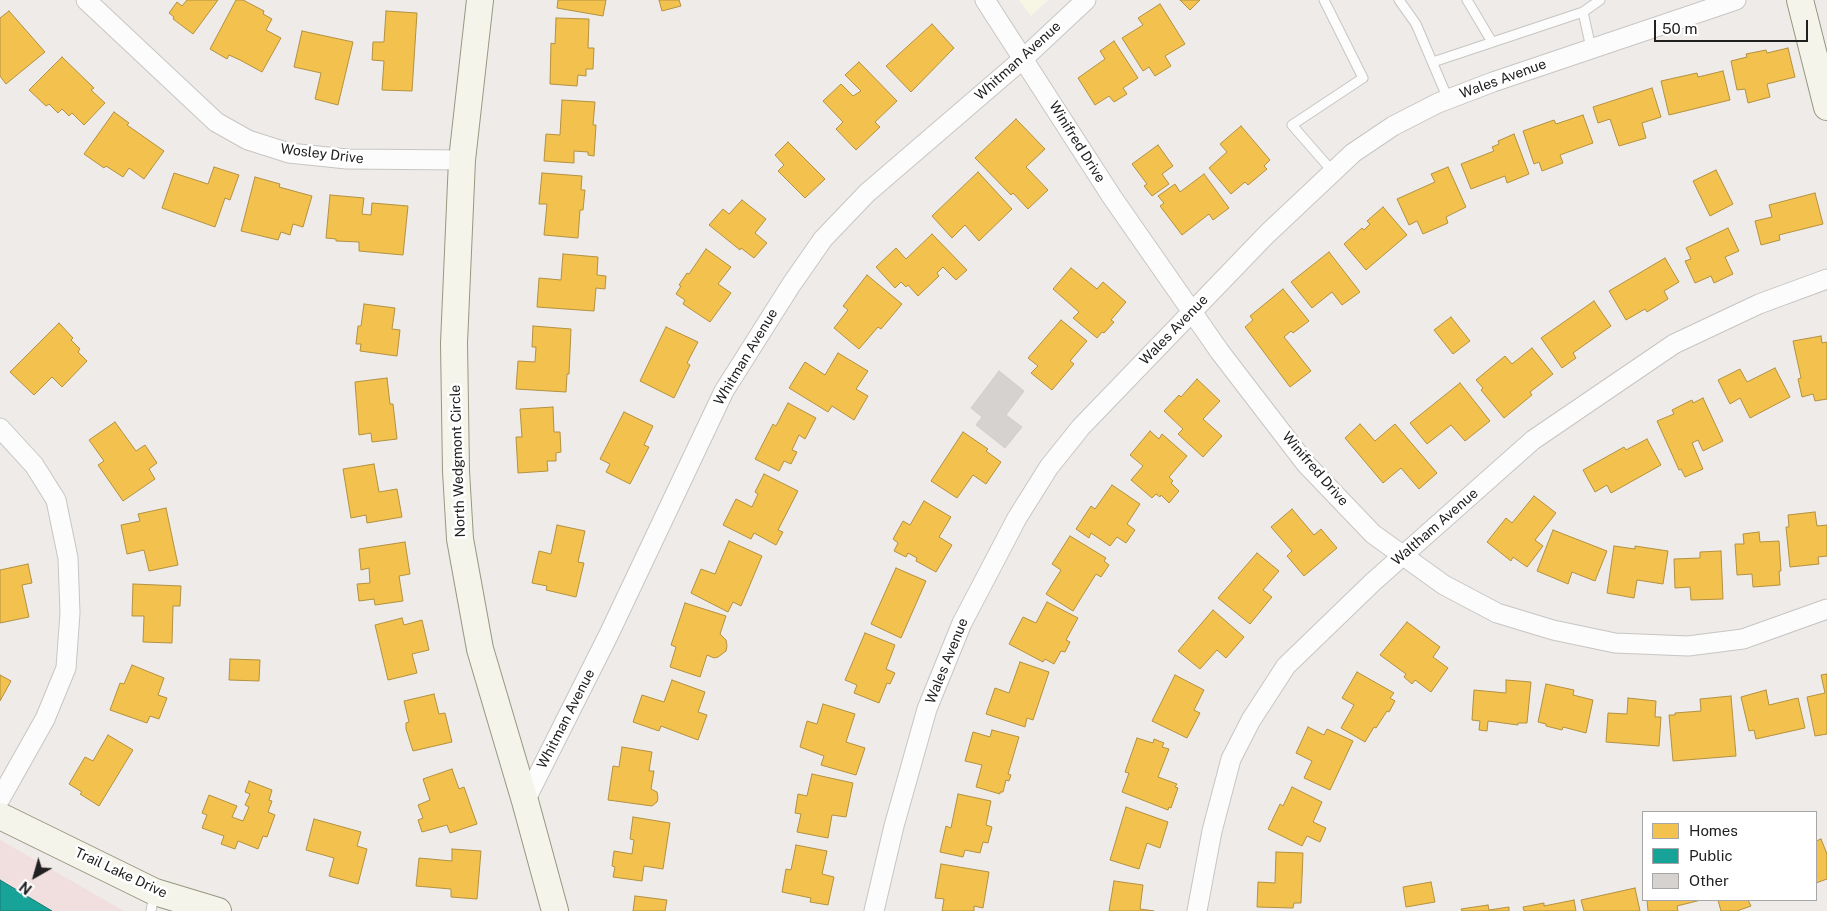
<!DOCTYPE html>
<style>
body{margin:0}
#map{position:relative;width:1827px;height:911px;overflow:hidden;background:#eeebe8;font-family:"Public Sans",sans-serif}
canvas{display:block}
.legend{position:absolute;left:1642px;top:811px;width:175px;height:90px;box-sizing:border-box;background:#fff;border:1px solid #a6a6a6;margin:0;padding:6px 9px;list-style:none;font-size:15px;color:#202020}
.legend li{display:flex;align-items:center;gap:10px;height:25px}
.legend b{width:25px;border:1px solid #a6a6a6}
.north{position:absolute;left:10px;top:851px;width:50px;height:50px;-webkit-text-stroke:4px #fff;paint-order:stroke;rotate:218deg;font-size:14px;font-weight:700;line-height:20px;text-align:center;color:#202020}
.north::after{content:'';display:block;margin:auto;width:18px;height:22px;background:#202020;clip-path:polygon(50% 0,100% 100%,50% 72%,0 100%)}
.scale{position:absolute;left:1654px;top:20px;width:154px;height:22px;box-sizing:border-box;border:2px solid #202020;border-top:0;padding-left:6px;font-size:15px;line-height:18px;white-space:nowrap;color:#202020;-webkit-text-stroke:4px #fff;paint-order:stroke}
</style>
<div id="map">
<canvas width="1827" height="911"></canvas>
<ul class="legend">
<li><b style="height:14px;background:#f2c14e"></b>Homes</li>
<li><b style="height:14px;background:#17a398"></b>Public</li>
<li><b style="height:14px;background:#d5d2cf"></b>Other</li>
</ul>
<div class="north">N</div>
<div class="scale">50 m</div>
</div>
<script>
const ctx = document.querySelector('canvas').getContext('2d');
ctx.lineJoin = 'round';
function fill(path, color) { ctx.fillStyle = color; ctx.fill(path, 'evenodd'); }
const shape = rows => new Path2D(rows.map(r => 'M' + r).join(''));
function strokePath(path, color, width, dash) { ctx.strokeStyle = color; ctx.lineWidth = width; ctx.lineCap = dash ? 'butt' : 'round'; ctx.setLineDash(dash || []); ctx.stroke(path); }
function drawText(font, color, halo, rows, align = 'center') {
  ctx.font = font + ' "Public Sans",sans-serif'; ctx.lineWidth = 5; ctx.setLineDash([]); ctx.textBaseline = 'middle'; ctx.strokeStyle = halo; ctx.fillStyle = color; for (const [text, x, y, turn = 0] of rows) {
    ctx.save(); ctx.translate(x, y); ctx.rotate((+turn || 0) * Math.PI / 180); ctx.textAlign = isNaN(turn) ? turn : align; if (halo) ctx.strokeText(text, 0, 0); ctx.fillText(text, 0, 0); ctx.restore();
  }
}
const commercial = shape([
 [0,840,124,911,0,911]
]);
const education = shape([
 [1019,0,1048,0,1031,16]
]);
const homes = shape([
 [187,0,218,0,193,34,173,19,174,17,169,13,177,2,182,6,187,0],
 [236,0,243,0,264,11,263,14,272,19,266,30,281,38,262,72,240,60,229,55,227,59,210,49,236,0],
 [558,0,606,0,603,16,557,8,558,0],
 [659,0,679,0,681,6,662,11,659,0],
 [1180,0,1200,0,1190,10,1180,0],
 [1160,4,1185,44,1165,56,1171,66,1155,76,1149,67,1143,71,1122,38,1143,25,1138,18,1160,4],
 [9,11,45,52,6,84,0,76,0,18,9,11],
 [386,11,417,13,412,91,382,90,384,61,372,60,373,42,384,42,386,11],
 [556,18,589,19,588,48,594,48,593,69,586,69,586,76,578,75,577,86,550,84,551,43,555,44,556,18],
 [932,24,954,48,911,92,886,66,932,24],
 [302,31,353,42,338,105,315,99,321,73,294,67,302,31],
 [1114,41,1138,78,1123,88,1127,94,1114,102,1109,96,1095,105,1078,78,1105,59,1100,51,1114,41],
 [1788,48,1795,77,1767,84,1770,97,1748,103,1745,89,1737,90,1731,61,1747,57,1746,54,1766,50,1767,53,1788,48],
 [62,57,94,88,91,90,105,103,84,125,72,113,69,116,62,109,58,113,49,104,46,106,29,90,62,57],
 [859,62,897,101,875,122,880,127,856,150,836,129,843,122,823,101,841,84,853,96,861,91,845,75,859,62],
 [1723,71,1730,100,1669,115,1661,81,1697,73,1698,77,1723,71],
 [1652,88,1661,117,1642,123,1646,138,1619,146,1610,119,1598,123,1593,107,1652,88],
 [562,100,595,102,593,125,596,125,594,156,588,155,588,152,574,151,574,163,544,161,546,134,560,135,562,100],
 [114,112,129,123,127,125,164,151,144,179,129,168,123,177,106,166,104,168,84,154,114,112],
 [1583,115,1593,143,1560,155,1563,163,1542,171,1539,162,1534,164,1523,131,1554,120,1556,124,1583,115],
 [1016,119,1045,149,1026,167,1048,190,1028,209,1013,193,1011,195,975,158,1016,119],
 [1241,126,1270,160,1264,166,1267,169,1248,185,1245,182,1231,194,1209,168,1227,152,1220,144,1241,126],
 [1514,134,1529,174,1507,183,1505,176,1471,189,1461,164,1494,151,1492,147,1499,144,1498,141,1514,134],
 [788,142,825,179,805,198,778,171,784,165,775,155,788,142],
 [1158,145,1173,166,1162,174,1169,184,1152,196,1144,186,1147,184,1132,164,1158,145],
 [214,167,239,175,230,200,225,198,215,227,162,208,174,173,208,184,214,167],
 [1448,167,1466,207,1446,217,1448,223,1423,234,1417,221,1409,225,1397,199,1435,182,1431,174,1448,167],
 [1716,170,1733,204,1710,216,1693,181,1716,170],
 [978,172,1012,209,979,241,965,225,952,238,932,216,978,172],
 [542,173,582,176,581,190,585,190,583,210,580,210,578,238,544,235,547,204,539,204,542,173],
 [1204,174,1229,208,1213,220,1209,214,1182,235,1160,206,1164,203,1158,196,1175,184,1180,192,1204,174],
 [255,177,280,184,279,187,312,196,303,227,293,224,290,235,281,232,278,240,241,231,255,177],
 [1815,193,1823,224,1779,235,1780,240,1761,245,1755,221,1772,217,1769,205,1815,193],
 [330,195,364,198,362,214,371,215,372,203,408,206,403,255,359,251,359,242,336,241,336,239,326,238,330,195],
 [742,200,766,219,755,233,767,243,754,258,741,248,740,250,709,225,723,209,729,214,742,200],
 [1383,207,1407,235,1366,270,1344,244,1362,228,1364,230,1370,224,1367,221,1383,207],
 [1728,228,1739,251,1725,257,1733,274,1714,283,1711,276,1695,283,1685,261,1691,259,1686,248,1728,228],
 [932,234,967,270,956,280,943,267,937,273,939,276,918,296,908,285,906,287,901,282,895,288,876,267,896,248,906,259,932,234],
 [706,249,731,267,718,284,731,293,710,322,683,304,685,300,676,294,681,286,679,285,687,273,689,274,706,249],
 [1329,252,1360,292,1342,305,1332,292,1312,308,1291,282,1329,252],
 [563,254,598,257,597,275,606,276,605,289,596,288,594,311,537,307,539,278,561,280,563,254],
 [1665,258,1679,282,1664,291,1668,299,1647,312,1645,309,1626,320,1609,291,1665,258],
 [1071,268,1097,289,1103,282,1126,302,1111,320,1114,322,1104,333,1102,332,1097,338,1073,318,1079,312,1053,289,1071,268],
 [867,275,902,304,881,329,878,327,859,349,834,328,848,310,843,306,867,275],
 [1283,289,1309,321,1293,333,1291,331,1284,337,1311,371,1290,387,1245,327,1253,320,1250,316,1283,289],
 [1594,301,1611,326,1573,353,1576,358,1562,368,1541,338,1594,301],
 [364,304,395,308,392,329,400,330,397,356,360,351,361,344,356,344,358,326,361,326,364,304],
 [1451,317,1470,341,1453,354,1434,330,1451,317],
 [1061,320,1087,341,1070,361,1074,364,1052,390,1031,373,1038,366,1028,358,1061,320],
 [59,323,73,338,71,340,80,349,78,352,87,361,62,387,52,377,34,395,10,372,59,323],
 [533,326,571,329,569,374,567,374,566,392,516,389,518,361,535,362,536,347,532,347,533,326],
 [666,327,698,342,687,363,690,365,674,398,640,381,666,327],
 [1821,336,1822,343,1827,342,1827,399,1815,401,1813,394,1802,397,1798,379,1801,378,1793,341,1821,336],
 [1532,348,1553,374,1530,392,1532,395,1504,418,1481,390,1483,388,1476,380,1505,356,1512,364,1532,348],
 [838,353,868,371,856,389,868,396,854,420,832,406,828,412,789,388,805,362,825,375,838,353],
 [1775,368,1790,397,1750,418,1740,398,1730,404,1718,380,1740,369,1747,382,1775,368],
 [387,378,390,404,393,404,397,439,372,442,371,433,359,435,355,382,387,378],
 [1197,379,1220,401,1203,419,1222,436,1203,457,1178,434,1183,429,1164,411,1179,395,1181,397,1197,379],
 [1460,383,1490,421,1465,441,1451,425,1427,444,1410,423,1460,383],
 [1703,398,1723,441,1703,451,1698,440,1692,443,1703,469,1685,477,1681,469,1679,470,1657,421,1674,414,1672,410,1692,400,1693,403,1703,398],
 [788,403,816,418,805,439,799,435,792,450,797,452,791,464,784,461,779,471,755,459,773,424,776,426,788,403],
 [553,407,554,432,560,432,561,452,556,453,556,461,547,461,548,471,518,473,516,437,522,437,520,409,553,407],
 [624,412,653,426,644,445,649,447,630,484,606,472,610,464,600,459,624,412],
 [115,422,136,451,145,445,157,463,149,469,155,479,123,501,98,465,104,461,89,440,115,422],
 [1360,424,1375,441,1395,424,1437,473,1419,489,1401,468,1383,483,1345,438,1360,424],
 [1150,431,1159,439,1162,434,1187,456,1169,477,1173,481,1171,483,1179,491,1169,503,1161,495,1160,497,1156,494,1152,498,1131,480,1143,466,1130,455,1150,431],
 [963,432,988,449,986,451,1001,462,986,484,973,475,957,498,931,481,963,432],
 [1647,439,1661,465,1611,493,1607,485,1595,492,1583,470,1624,447,1626,450,1647,439],
 [374,464,379,492,397,489,402,517,367,523,366,515,351,518,343,469,374,464],
 [764,474,798,491,778,530,783,532,776,545,754,533,751,539,723,525,736,499,752,507,758,494,755,492,764,474],
 [1112,485,1140,504,1127,524,1135,530,1126,543,1117,537,1110,546,1091,533,1089,538,1076,529,1091,506,1095,509,1112,485],
 [1534,496,1556,513,1535,540,1543,546,1527,567,1513,557,1511,561,1487,542,1506,518,1512,523,1534,496],
 [924,501,951,517,939,537,952,545,936,572,916,561,917,558,908,553,906,557,894,551,898,543,893,539,903,521,910,525,924,501],
 [166,508,178,565,149,571,144,550,127,554,121,525,140,521,138,514,166,508],
 [1292,509,1314,535,1321,529,1337,548,1304,576,1287,556,1292,551,1271,527,1292,509],
 [1815,512,1817,526,1827,525,1827,556,1818,557,1819,564,1790,567,1786,527,1789,527,1788,515,1815,512],
 [557,525,585,531,578,562,584,563,576,597,546,590,547,586,532,583,539,551,551,554,557,525],
 [1553,530,1607,551,1595,581,1572,572,1568,584,1537,571,1553,530],
 [1759,532,1760,542,1779,541,1781,571,1779,571,1780,585,1753,587,1752,574,1737,575,1735,544,1744,544,1743,534,1759,532],
 [1070,536,1106,558,1104,561,1109,565,1101,577,1096,574,1073,611,1046,594,1061,570,1052,564,1070,536],
 [729,541,762,556,741,606,733,602,728,612,691,593,701,569,715,574,729,541],
 [405,542,410,574,399,576,403,601,375,605,374,599,359,601,357,584,370,583,369,568,361,570,359,549,405,542],
 [1614,546,1635,549,1635,546,1668,551,1663,584,1637,580,1634,598,1607,593,1614,546],
 [1721,551,1723,599,1691,600,1690,587,1675,588,1674,559,1700,558,1700,552,1721,551],
 [1257,553,1279,571,1263,590,1272,597,1250,624,1218,598,1257,553],
 [28,564,32,583,22,585,29,617,0,623,0,570,28,564],
 [896,568,926,581,901,638,871,624,896,568],
 [133,584,181,586,180,606,173,606,172,643,143,642,144,616,132,616,133,584],
 [1047,602,1078,618,1066,640,1070,642,1065,652,1061,651,1054,664,1045,659,1043,662,1009,644,1023,617,1036,623,1047,602],
 [685,603,726,616,720,634,726,640,727,646,726,651,718,657,714,658,707,655,700,677,670,667,676,647,671,645,685,603],
 [1213,610,1244,637,1226,658,1217,650,1200,669,1178,651,1213,610],
 [402,618,404,625,422,620,429,650,412,654,417,673,388,680,375,625,402,618],
 [1407,622,1440,647,1433,657,1448,668,1431,692,1415,680,1412,684,1404,677,1406,674,1380,655,1407,622],
 [865,633,895,645,886,669,895,673,890,684,887,683,879,703,854,693,857,685,845,680,865,633],
 [230,659,260,660,259,681,229,680,230,659],
 [1020,662,1049,672,1033,720,1027,718,1025,727,986,714,995,688,1009,693,1020,662],
 [132,665,164,678,158,695,167,698,159,719,150,716,147,723,110,710,120,683,124,684,132,665],
 [1357,672,1394,693,1390,698,1395,701,1389,712,1387,711,1376,728,1374,727,1365,742,1341,728,1354,705,1342,698,1357,672],
 [1827,674,1827,734,1815,736,1807,697,1825,693,1821,675,1827,674],
 [0,675,11,681,0,701,0,675],
 [1175,675,1204,690,1194,710,1200,713,1187,738,1152,721,1175,675],
 [672,680,705,692,698,712,707,715,698,740,661,726,659,731,633,722,642,695,664,702,672,680],
 [1506,680,1531,682,1527,723,1518,723,1518,725,1488,721,1487,731,1479,730,1480,721,1472,720,1474,690,1506,693,1506,680],
 [1546,684,1574,690,1573,695,1593,700,1586,733,1563,727,1562,730,1546,726,1546,724,1538,722,1546,684],
 [1766,690,1769,705,1798,698,1805,728,1756,739,1754,730,1749,731,1741,697,1766,690],
 [434,694,439,714,445,713,452,742,413,751,406,729,406,723,409,722,404,701,434,694],
 [1731,696,1736,756,1673,761,1669,715,1675,715,1675,713,1701,711,1700,699,1731,696],
 [1628,698,1656,701,1655,717,1661,717,1659,746,1606,742,1608,713,1627,714,1628,698],
 [823,704,855,714,846,742,865,748,856,775,821,765,824,756,800,747,807,721,817,724,823,704],
 [1308,727,1324,735,1327,729,1353,741,1330,790,1304,778,1312,761,1296,753,1308,727],
 [992,730,1019,737,1008,774,1011,775,1009,781,1006,780,1003,792,1000,792,1000,794,976,787,982,765,965,761,973,732,990,737,992,730],
 [108,735,133,750,99,806,80,794,82,792,69,784,85,757,93,761,108,735],
 [1137,738,1153,743,1154,739,1164,743,1162,747,1169,749,1158,777,1177,784,1175,787,1178,788,1171,808,1169,807,1168,810,1122,792,1129,773,1125,772,1137,738],
 [622,747,652,752,649,771,654,771,651,789,657,792,658,798,657,802,652,806,608,800,613,766,619,767,622,747],
 [452,769,459,789,464,787,477,824,450,833,447,825,422,832,418,820,423,818,418,805,430,800,423,779,452,769],
 [812,774,853,783,846,817,832,815,828,838,797,832,801,814,795,813,798,794,807,796,812,774],
 [249,781,272,790,269,800,272,801,268,812,275,815,267,837,263,836,258,849,238,841,235,849,221,844,224,836,202,828,207,815,202,813,209,795,237,806,232,817,243,821,249,807,245,805,250,794,245,792,249,781],
 [1292,787,1322,802,1313,822,1326,828,1320,842,1307,836,1302,846,1268,829,1280,804,1283,806,1292,787],
 [958,794,991,801,986,825,992,827,988,843,983,842,980,853,965,850,963,857,940,852,946,826,951,828,958,794],
 [1126,807,1168,822,1160,848,1147,843,1139,869,1110,860,1126,807],
 [633,817,670,823,663,869,644,866,642,881,613,877,615,867,612,866,614,851,632,854,634,840,630,839,633,817],
 [314,819,361,832,357,846,367,849,358,884,329,876,334,858,306,850,314,819],
 [1821,839,1827,854,1827,879,1816,883,1816,841,1821,839],
 [796,845,827,851,822,874,834,877,828,905,810,902,811,898,782,892,786,869,791,870,796,845],
 [452,849,481,851,477,899,451,897,451,889,416,886,419,858,452,861,452,849],
 [1276,852,1303,853,1301,903,1294,903,1293,908,1257,907,1258,882,1275,883,1276,852],
 [941,864,989,872,983,908,974,906,974,911,942,911,944,899,935,898,941,864],
 [1114,881,1143,885,1140,909,1154,911,1109,911,1114,881],
 [1431,882,1435,902,1406,907,1403,887,1431,882],
 [1635,888,1640,911,1584,911,1581,900,1635,888],
 [635,896,667,900,665,911,633,911,635,896],
 [1574,900,1576,911,1524,911,1523,907,1544,903,1544,906,1574,900],
 [1647,900,1701,900,1677,906,1678,911,1648,911,1647,900],
 [1718,900,1750,900,1748,900,1751,906,1737,911,1721,911,1718,900],
 [1488,905,1489,910,1509,907,1509,911,1462,911,1461,909,1488,905]
]);
const public = shape([
 [0,880,52,911,0,911,0,880]
]);
const building = shape([
 [999,371,1024,391,1006,415,1022,427,1005,448,976,425,982,417,971,408,999,371]
]);
const lane = shape([
 [1324,0,1363,78,1292,125,1333,172],
 [1399,0,1416,24,1448,99],
 [1467,0,1492,42],
 [1583,12,1600,0],
 [1433,62,1583,12,1591,48],
 [151,911,154,894]
]);
const street = shape([
 [86,0,216,122,248,140,289,153,347,159,462,160],
 [985,0,1112,197,1220,352,1306,464,1373,534,1444,585,1497,613,1553,630,1615,643,1688,646,1743,639,1827,609],
 [0,428,34,465,56,500,68,558,70,613,66,668,45,719,0,799],
 [525,801,609,634,724,391,791,285,823,239,867,193,1024,58,1086,0],
 [874,911,894,826,927,709,962,623,1017,518,1049,467,1081,427,1267,234,1353,153,1393,126,1438,103,1493,82,1736,0],
 [1197,911,1212,831,1231,759,1251,720,1286,666,1373,582,1533,440,1674,344,1759,304,1827,279]
]);
const secondary = shape([
 [480,0,462,160,454,343,456,471,460,539,480,649,525,801,555,911],
 [1800,0,1827,107],
 [0,816,155,892,218,911]
]);
const streetNames = [
 ["Whitman Avenue",1018,61,-42],
 ["Wales Avenue",1503,79,-20],
 ["Winifred Drive",1077,142,58],
 ["Wosley Drive",322,154,7],
 ["Wales Avenue",1174,330,-46],
 ["Whitman Avenue",746,357,-59],
 ["North Wedgmont Circle",458,461,-92],
 ["Winifred Drive",1315,469,49],
 ["Waltham Avenue",1435,527,-41],
 ["Wales Avenue",947,661,-68],
 ["Whitman Avenue",566,719,-63],
 ["Trail Lake Drive",121,873,25]
];
fill(commercial, '#f0dfde');
fill(education, '#f7f5e4');
fill(homes, '#f2c14e');
strokePath(homes, '#b39140', 1);
fill(public, '#17a398');
strokePath(public, '#1a7c74', 1);
fill(building, '#d5d2cf');
strokePath(building, '#d1cdc9', 1);
strokePath(lane, '#c7c6c4', 11);
strokePath(street, '#c7c6c4', 21);
strokePath(secondary, '#989780', 28);
strokePath(lane, '#fcfcfc', 9);
strokePath(street, '#fcfcfc', 19);
strokePath(secondary, '#f4f4eb', 26);
drawText('14px', '#202020', '#fff', streetNames);
</script>
